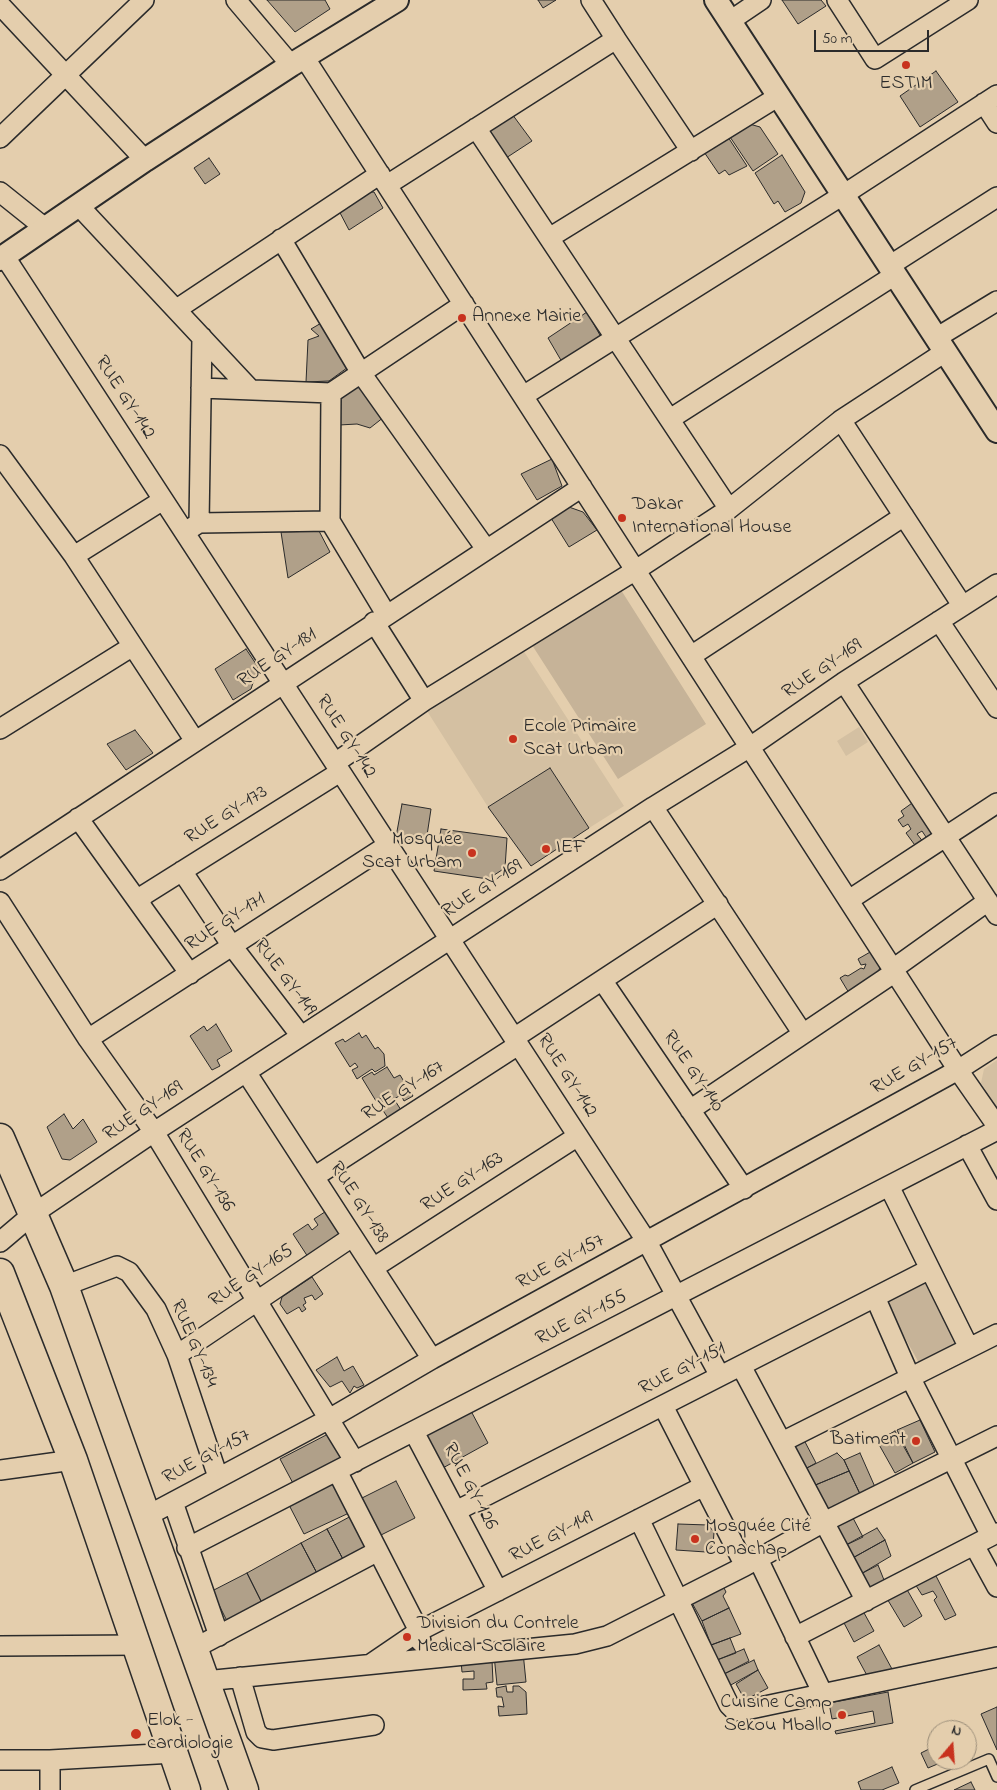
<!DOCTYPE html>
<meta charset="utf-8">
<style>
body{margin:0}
#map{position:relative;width:997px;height:1790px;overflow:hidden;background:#e4cead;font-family:"Indie Flower",sans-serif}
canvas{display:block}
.north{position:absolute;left:927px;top:1720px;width:50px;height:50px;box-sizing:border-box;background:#e4cead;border:1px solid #9a8d79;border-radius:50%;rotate:18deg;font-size:14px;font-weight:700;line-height:20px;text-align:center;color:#2b2b2b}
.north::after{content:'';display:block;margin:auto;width:18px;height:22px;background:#c8321e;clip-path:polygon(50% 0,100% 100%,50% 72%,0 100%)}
.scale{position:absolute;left:814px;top:30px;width:115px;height:22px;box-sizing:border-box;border:2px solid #2b2b2b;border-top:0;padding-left:6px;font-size:15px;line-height:18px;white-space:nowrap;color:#2b2b2b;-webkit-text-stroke:4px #e4cead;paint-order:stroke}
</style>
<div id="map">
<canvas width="997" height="1790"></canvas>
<div class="north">N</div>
<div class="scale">50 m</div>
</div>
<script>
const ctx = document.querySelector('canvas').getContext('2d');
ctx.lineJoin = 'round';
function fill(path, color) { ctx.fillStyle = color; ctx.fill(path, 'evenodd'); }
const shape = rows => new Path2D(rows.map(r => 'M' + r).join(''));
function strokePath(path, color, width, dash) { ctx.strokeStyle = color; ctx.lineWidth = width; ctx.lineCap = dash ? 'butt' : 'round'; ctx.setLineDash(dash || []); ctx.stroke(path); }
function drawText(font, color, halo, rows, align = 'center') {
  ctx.font = font + ' "Indie Flower",sans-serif'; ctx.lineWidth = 4.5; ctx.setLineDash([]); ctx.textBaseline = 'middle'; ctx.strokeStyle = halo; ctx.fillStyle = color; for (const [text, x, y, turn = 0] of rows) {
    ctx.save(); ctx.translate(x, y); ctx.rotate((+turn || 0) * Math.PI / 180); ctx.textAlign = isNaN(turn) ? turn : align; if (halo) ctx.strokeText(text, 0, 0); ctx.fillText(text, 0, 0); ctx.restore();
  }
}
const built = shape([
 [523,650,624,806,589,828,550,768,488,807,427,711],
 [859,727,868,742,846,756,837,741],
 [997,1060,997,1108,981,1083,984,1069]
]);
const green = shape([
 [621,590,706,724,618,779,532,645],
 [924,1281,957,1343,919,1363,885,1302]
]);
const building = shape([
 [267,0,325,0,330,9,295,32,267,0],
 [538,0,556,0,543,8,538,0],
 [782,0,821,0,826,6,798,24,782,0],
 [936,71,958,102,920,127,900,96,936,71],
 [512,114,532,141,506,158,486,130,512,114],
 [746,123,760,127,778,154,753,171,728,134,746,123],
 [726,134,747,166,729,175,725,170,719,174,702,149,726,134],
 [782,155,805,192,801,203,785,212,778,201,774,204,755,173,782,155],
 [209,158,220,174,205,184,194,168,209,158],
 [365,192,374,192,383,208,349,230,338,209,365,192],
 [587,312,601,337,562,362,548,338,587,312],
 [323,322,351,365,329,381,306,382,308,340,319,336,311,329,323,322],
 [360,386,384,417,370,428,357,424,339,425,339,398,360,386],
 [552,459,562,486,537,500,521,474,552,459],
 [566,506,583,512,597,530,569,547,551,518,566,506],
 [319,531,330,552,288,578,281,532,319,531],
 [246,649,258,667,251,689,233,700,215,669,246,649],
 [135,730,153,753,126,770,107,744,135,730],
 [550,768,589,828,531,866,488,807,550,768],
 [915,801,938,833,928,840,922,831,917,834,924,843,917,848,906,833,911,829,908,824,903,827,898,820,904,816,901,811,915,801],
 [402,804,431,809,426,842,396,837,402,804],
 [441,829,507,838,505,868,488,879,434,871,441,829],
 [872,951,882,962,877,975,849,993,840,978,845,975,848,976,861,968,864,969,866,964,861,965,858,959,872,951],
 [216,1024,232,1051,217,1060,220,1066,212,1070,190,1036,204,1026,207,1031,216,1024],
 [359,1033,362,1038,366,1035,375,1049,378,1047,384,1054,385,1066,375,1072,372,1069,357,1079,352,1070,358,1067,355,1063,350,1067,335,1043,343,1039,345,1042,359,1033],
 [387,1067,394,1078,400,1075,413,1096,404,1101,401,1095,394,1099,401,1110,388,1118,380,1106,384,1104,380,1098,376,1101,362,1078,372,1072,374,1075,387,1067],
 [64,1114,73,1129,83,1119,97,1142,70,1160,62,1159,47,1127,64,1114],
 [331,1208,347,1232,308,1257,293,1234,308,1224,312,1230,318,1225,314,1219,331,1208],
 [312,1277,323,1294,315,1300,312,1295,304,1298,306,1303,303,1305,306,1309,302,1312,299,1307,287,1314,280,1304,282,1297,312,1277],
 [337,1357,344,1371,353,1366,364,1385,357,1388,354,1386,350,1393,342,1381,330,1387,316,1370,337,1357],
 [471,1411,488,1443,441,1469,426,1433,471,1411],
 [920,1420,935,1452,913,1463,897,1430,920,1420],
 [895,1431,913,1463,895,1473,877,1441,895,1431],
 [330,1433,345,1461,295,1487,280,1459,330,1433],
 [804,1440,816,1463,803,1470,791,1447,804,1440],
 [837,1453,844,1460,849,1471,813,1486,803,1470,837,1453],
 [860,1453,875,1487,860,1494,844,1460,860,1453],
 [849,1471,860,1494,824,1511,813,1486,849,1471],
 [396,1481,415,1518,379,1536,360,1499,396,1481],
 [334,1483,349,1513,304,1534,289,1505,334,1483],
 [353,1515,372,1549,345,1563,327,1529,353,1515],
 [853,1518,863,1537,842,1547,832,1527,853,1518],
 [678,1524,708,1525,714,1532,713,1546,706,1552,676,1550,678,1524],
 [877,1528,885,1540,849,1560,842,1547,877,1528],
 [327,1529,345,1563,319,1577,301,1543,327,1529],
 [885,1540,891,1556,859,1575,849,1560,885,1540],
 [301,1543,319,1577,263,1605,247,1573,301,1543],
 [878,1565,886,1585,870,1592,859,1575,878,1565],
 [247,1573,263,1605,228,1623,212,1591,247,1573],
 [935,1574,956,1615,945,1620,934,1600,937,1597,933,1591,922,1595,915,1584,935,1574],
 [723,1586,726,1592,723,1596,729,1608,702,1621,691,1601,723,1586],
 [905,1586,922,1616,904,1627,886,1597,905,1586],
 [729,1608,741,1634,711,1645,702,1621,729,1608],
 [863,1611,874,1631,854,1642,843,1621,863,1611],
 [730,1638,736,1653,717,1660,711,1645,730,1638],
 [879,1645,892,1669,870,1681,857,1657,879,1645],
 [744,1649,749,1661,724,1674,717,1660,744,1649],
 [523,1652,526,1682,497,1685,494,1655,523,1652],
 [492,1660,493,1682,486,1683,487,1689,463,1690,463,1679,474,1679,474,1671,462,1672,461,1661,492,1660],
 [754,1660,758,1670,729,1686,724,1674,754,1660],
 [758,1670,768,1688,745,1700,736,1684,758,1670],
 [506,1686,507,1692,513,1692,513,1686,519,1686,526,1692,527,1714,499,1716,498,1706,504,1707,502,1697,497,1697,496,1688,506,1686],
 [888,1692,893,1723,836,1734,835,1731,875,1723,873,1711,832,1719,829,1703,888,1692],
 [997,1707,997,1750,981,1714,997,1707],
 [937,1745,937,1760,947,1760,928,1768,921,1753,937,1745],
 [892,1767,899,1783,882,1790,861,1790,858,1782,892,1767],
 [971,1782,975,1790,954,1790,971,1782]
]);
const service = shape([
 [915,1790,989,1759,997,1777]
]);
const minor = shape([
 [236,0,291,65],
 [591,0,616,39],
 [837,0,875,59,968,0],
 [2,7,145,160],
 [730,21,761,0],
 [304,57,958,1070,997,1126],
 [984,103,997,123],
 [476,128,729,509],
 [0,138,144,0],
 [387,185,616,39,691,151],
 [0,192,45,228],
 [79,206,251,390],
 [549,238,779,96],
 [281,239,361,373,486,549],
 [5,257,647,1242,720,1376],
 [889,266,997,197],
 [177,309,380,174],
 [936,338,997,301],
 [201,388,331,393,464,304],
 [331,393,330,521,386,614],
 [523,396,843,195,997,95],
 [670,419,895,275],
 [841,420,962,605],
 [0,455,74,556,195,741],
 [199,523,202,337],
 [188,530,199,523,330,521],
 [74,556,163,500],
 [939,621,997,708],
 [374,622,424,701],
 [691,656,904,516],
 [844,682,997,915],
 [0,729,133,646],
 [335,763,424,701,636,570,729,509,841,420,945,352],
 [653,807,803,1034],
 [78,818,190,974],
 [0,870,582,487],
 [182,871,232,946,301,1036],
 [849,900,997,803],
 [0,902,88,1039,154,1132,355,1462],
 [140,902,144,895,340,772],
 [893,969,988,901],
 [602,980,744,1189],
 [514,1038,718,904],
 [88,1039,388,845],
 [246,1072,432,1359],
 [690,1110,895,972],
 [967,1145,997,1200],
 [314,1177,518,1045],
 [889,1186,969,1348],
 [0,1242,33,1214,154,1132,653,807,750,747,844,682,997,584],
 [373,1268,578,1136],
 [64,1286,117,1266,129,1272,156,1309,177,1355,218,1477],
 [875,1297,910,1377,991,1536],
 [177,1355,352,1237],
 [741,1366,866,1601],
 [663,1406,745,1566],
 [414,1432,498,1591],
 [782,1442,997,1334],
 [0,1470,73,1460],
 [337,1471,419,1631,421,1642],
 [173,1502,219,1636],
 [456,1511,930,1269],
 [145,1517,329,1419,432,1359,958,1070,997,1045],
 [639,1519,729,1705,734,1710,741,1711,997,1657],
 [974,1545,997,1587],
 [187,1548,997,1130],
 [758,1559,823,1694],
 [795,1637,997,1533],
 [0,1646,138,1645],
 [193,1649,378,1551],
 [372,1663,419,1631,704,1486],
 [240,1677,256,1732,262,1738,273,1740,374,1725],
 [205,1681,575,1644,607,1636,745,1566,824,1522,997,1436],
 [0,1760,50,1760,174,1753],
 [50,1760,50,1790]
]);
const tertiary = shape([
 [716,0,997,431],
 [0,259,145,160,291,65,397,0]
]);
const primary = shape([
 [0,1138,64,1286,244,1790],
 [0,1273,73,1460,186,1790]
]);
const markers = [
 [906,65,5,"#c8321e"],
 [462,318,5,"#c8321e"],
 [622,518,5,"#c8321e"],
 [513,739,5,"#c8321e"],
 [546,849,5,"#c8321e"],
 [472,853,5,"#c8321e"],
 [916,1441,5,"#c8321e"],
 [695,1539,5,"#c8321e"],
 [407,1637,5,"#c8321e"],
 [842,1715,5,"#c8321e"],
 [136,1734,6,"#c8321e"]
];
const poiNames = [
 ["ESTIM",906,85,"center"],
 ["Annexe Mairie",472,318],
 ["Dakar",632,506],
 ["International House",632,529],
 ["Ecole Primaire",523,728],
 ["Scat Urbam",523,751],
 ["Mosquée",462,841,"right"],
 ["Scat Urbam",462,864,"right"],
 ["IEF",556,849],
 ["Batiment",906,1441,"right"],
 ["Mosquée Cité",705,1528],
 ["Conachap",705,1551],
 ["Division du Contrele",417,1625],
 ["Medical Scolaire",417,1648],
 ["Cuisine Camp",832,1704,"right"],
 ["Sekou Mballo",832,1727,"right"],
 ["Elok -",147,1722],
 ["cardiologie",147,1745]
];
const streetNames = [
 ["RUE GY-142",124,398,57],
 ["RUE GY-181",278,659,-34],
 ["RUE GY-169",823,670,-34],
 ["RUE GY-142",345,737,57],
 ["RUE GY-173",227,816,-32],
 ["RUE GY-169",483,890,-33],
 ["RUE GY-171",226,923,-33],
 ["RUE GY-149",284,978,53],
 ["RUE GY-157",915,1067,-30],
 ["RUE GY-140",692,1072,56],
 ["RUE GY-142",566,1076,57],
 ["RUE GY-167",404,1092,-33],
 ["RUE GY-169",144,1112,-34],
 ["RUE GY-136",204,1171,58],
 ["RUE GY-163",463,1183,-33],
 ["RUE GY-138",358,1203,57],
 ["RUE GY-157",561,1263,-28],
 ["RUE GY-165",252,1277,-34],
 ["RUE GY-155",582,1319,-27],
 ["RUE GY-134",193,1344,67],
 ["RUE GY-151",683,1370,-27],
 ["RUE GY-157",207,1458,-28],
 ["RUE GY-126",469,1487,62],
 ["RUE GY-149",552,1538,-27]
];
fill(built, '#d4c0a2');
fill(green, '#c6b398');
fill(building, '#b0a089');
strokePath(building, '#2b2b2b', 1);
strokePath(service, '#2b2b2b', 12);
strokePath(minor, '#2b2b2b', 22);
strokePath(tertiary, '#2b2b2b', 26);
strokePath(primary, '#2b2b2b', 31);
strokePath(service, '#e4cead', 9);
strokePath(minor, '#e4cead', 19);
strokePath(tertiary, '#e4cead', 22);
strokePath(primary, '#e4cead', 28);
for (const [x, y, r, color] of markers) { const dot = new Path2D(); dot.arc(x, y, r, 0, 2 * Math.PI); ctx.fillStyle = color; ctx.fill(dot); strokePath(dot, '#e4cead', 2); }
drawText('20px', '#2b2b2b', '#e4cead', poiNames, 'left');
drawText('20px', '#2b2b2b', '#e4cead', streetNames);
</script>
